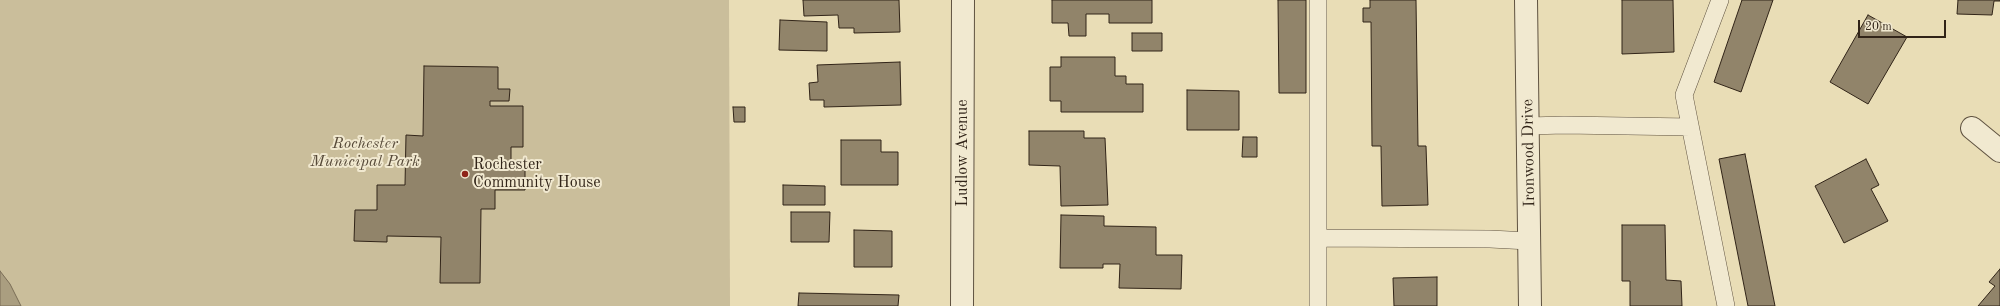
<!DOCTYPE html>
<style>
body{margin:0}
#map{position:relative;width:2000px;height:306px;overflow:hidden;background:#e9ddb6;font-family:"Old Standard TT",serif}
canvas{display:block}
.scale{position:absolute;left:1858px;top:20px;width:88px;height:18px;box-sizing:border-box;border:2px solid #312418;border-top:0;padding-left:5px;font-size:12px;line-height:14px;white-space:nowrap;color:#312418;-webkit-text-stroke:3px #f1e9d0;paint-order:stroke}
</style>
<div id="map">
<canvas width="2000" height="306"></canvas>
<div class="scale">20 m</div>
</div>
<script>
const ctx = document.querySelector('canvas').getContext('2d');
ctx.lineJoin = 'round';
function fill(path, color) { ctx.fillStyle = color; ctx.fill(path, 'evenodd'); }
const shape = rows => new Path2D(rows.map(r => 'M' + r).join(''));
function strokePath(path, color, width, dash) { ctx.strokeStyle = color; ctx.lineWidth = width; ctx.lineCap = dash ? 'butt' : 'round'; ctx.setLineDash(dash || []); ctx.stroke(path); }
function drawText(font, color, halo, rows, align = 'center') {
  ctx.font = font + ' "Old Standard TT",serif'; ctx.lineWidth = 4; ctx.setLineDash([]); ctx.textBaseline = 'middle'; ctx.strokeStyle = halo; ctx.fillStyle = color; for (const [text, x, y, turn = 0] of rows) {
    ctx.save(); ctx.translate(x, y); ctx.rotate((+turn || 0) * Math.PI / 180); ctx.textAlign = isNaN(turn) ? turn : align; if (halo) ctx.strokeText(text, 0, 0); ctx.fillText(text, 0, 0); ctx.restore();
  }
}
const green = shape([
 [0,0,729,0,730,306,0,306]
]);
const water = shape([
 [0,271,10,284,21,306,0,306,0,271]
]);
const building = shape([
 [803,0,899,0,900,32,854,33,854,28,839,28,838,15,804,16,803,0],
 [1052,0,1152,0,1152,23,1109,23,1109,14,1086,14,1086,36,1069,36,1068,23,1052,23,1052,0],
 [1278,0,1306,0,1306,93,1279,93,1278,0],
 [1370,0,1416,0,1418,146,1426,146,1428,205,1382,206,1381,146,1372,146,1371,22,1363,22,1363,8,1370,8,1370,0],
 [1622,0,1673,0,1674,52,1622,54,1622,0],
 [1742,0,1773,0,1741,92,1714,82,1742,0],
 [1958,0,2000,0,2000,1,1994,1,1992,15,1957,14,1958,0],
 [1868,15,1907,37,1868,104,1830,82,1868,15],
 [780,20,827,22,827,51,779,50,780,20],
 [1132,33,1162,33,1162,51,1132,51,1132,33],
 [1061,57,1115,57,1115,76,1126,76,1126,84,1143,84,1143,112,1061,112,1061,101,1050,101,1050,67,1061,67,1061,57],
 [900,62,901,105,824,107,824,100,810,100,809,83,818,82,817,65,900,62],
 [424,66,498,67,498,89,510,89,509,101,490,101,490,106,523,106,523,147,511,147,511,163,525,163,525,190,495,190,495,209,481,209,480,283,440,283,441,237,387,236,387,242,354,241,355,210,377,210,377,185,405,185,406,135,423,136,424,66],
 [1187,90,1239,91,1239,130,1187,130,1187,90],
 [733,107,745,107,745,122,734,122,733,107],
 [1029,131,1084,131,1084,138,1105,138,1108,205,1061,206,1060,166,1029,165,1029,131],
 [1243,137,1257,137,1257,157,1242,157,1243,137],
 [841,140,881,140,881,152,898,152,898,185,841,185,841,140],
 [1745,154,1775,306,1748,306,1719,159,1745,154],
 [1866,159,1879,185,1871,189,1888,221,1844,243,1815,186,1866,159],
 [783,185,825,186,825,205,783,205,783,185],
 [791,212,830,212,829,242,791,242,791,212],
 [1061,215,1104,216,1104,226,1156,227,1156,255,1182,255,1181,289,1119,288,1120,264,1103,264,1103,268,1060,268,1061,215],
 [1622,225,1665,225,1666,280,1681,281,1682,306,1630,306,1630,281,1622,281,1622,225],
 [854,230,892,231,892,267,854,267,854,230],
 [2000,269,2000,306,1978,306,1995,286,1989,282,2000,269],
 [1437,277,1437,306,1394,306,1393,278,1437,277],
 [799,293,899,295,898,306,798,306,799,293]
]);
const service = shape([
 [1720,0,1684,95,1726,306],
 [1529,126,1564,125,1690,127],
 [1318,238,1490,239,1529,241],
 [1318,306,1318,0]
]);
const minor = shape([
 [1526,0,1530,306],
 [1972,128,2000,151],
 [962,306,963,0]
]);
const markers = [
 [465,174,4,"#8f2418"]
];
const parkNames = [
 ["Rochester",365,144],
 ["Municipal Park",365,162]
];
const streetNames = [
 ["Ludlow Avenue",963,153,-90],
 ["Ironwood Drive",1529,153,-91]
];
const poiNames = [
 ["Rochester",473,165],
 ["Community House",473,183]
];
fill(green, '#cabe9b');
fill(water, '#aa9e80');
strokePath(water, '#7a6d56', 1);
fill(building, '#91846a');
strokePath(building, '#312418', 1);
strokePath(service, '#5f5240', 18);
strokePath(minor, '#5f5240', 24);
strokePath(service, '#f1e9d0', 17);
strokePath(minor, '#f1e9d0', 22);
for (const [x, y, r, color] of markers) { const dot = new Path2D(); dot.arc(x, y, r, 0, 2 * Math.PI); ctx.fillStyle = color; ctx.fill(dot); strokePath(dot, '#f1e9d0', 1.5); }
drawText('italic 16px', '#574a39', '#f1e9d0', parkNames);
drawText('16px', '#312418', '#f1e9d0', streetNames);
drawText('16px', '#312418', '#f1e9d0', poiNames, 'left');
</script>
